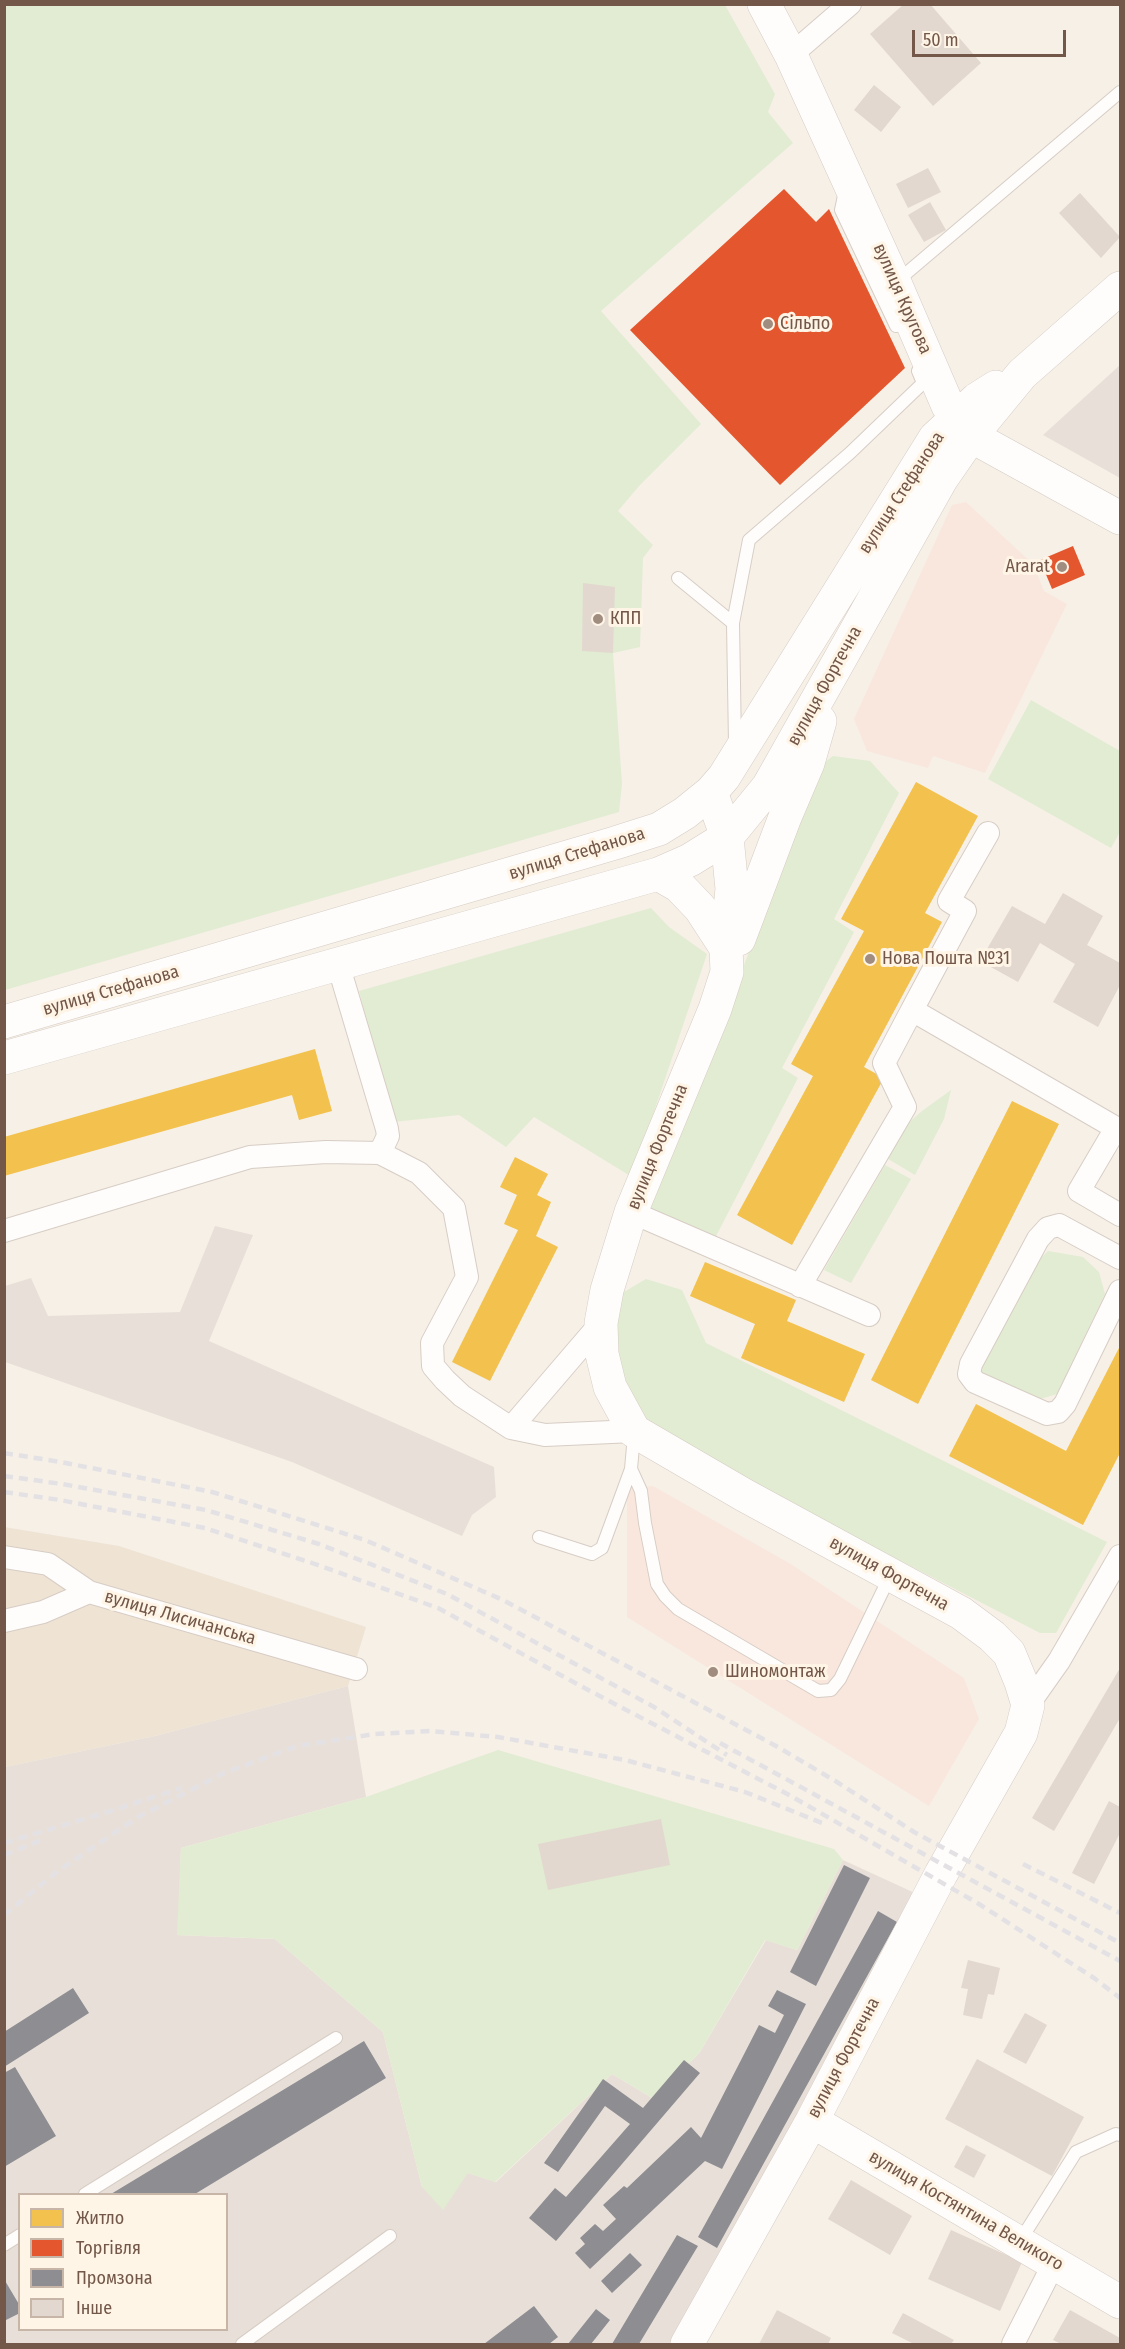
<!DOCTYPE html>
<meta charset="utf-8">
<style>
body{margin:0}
#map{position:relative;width:1125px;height:2349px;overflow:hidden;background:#f6f0e7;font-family:"Fira Sans Condensed",sans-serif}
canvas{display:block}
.frame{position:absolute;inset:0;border:6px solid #735748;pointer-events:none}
.legend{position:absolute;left:18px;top:2193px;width:210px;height:138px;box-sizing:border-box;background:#fff5e7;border:2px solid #c7b6a7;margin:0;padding:8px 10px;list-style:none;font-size:18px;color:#735748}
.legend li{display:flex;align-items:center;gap:12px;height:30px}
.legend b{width:30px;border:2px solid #c7b6a7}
.scale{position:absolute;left:912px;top:30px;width:154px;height:27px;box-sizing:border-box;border:3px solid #735748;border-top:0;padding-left:8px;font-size:18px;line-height:21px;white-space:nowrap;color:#735748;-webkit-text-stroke:4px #fff5e7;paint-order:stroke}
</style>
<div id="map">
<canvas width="1125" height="2349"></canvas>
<div class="frame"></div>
<ul class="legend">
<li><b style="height:16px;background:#f2c14e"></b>Житло</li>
<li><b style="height:16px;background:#e4572e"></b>Торгівля</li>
<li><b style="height:16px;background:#8d8d92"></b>Промзона</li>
<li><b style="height:16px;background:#e2d8cf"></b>Інше</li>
</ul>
<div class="scale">50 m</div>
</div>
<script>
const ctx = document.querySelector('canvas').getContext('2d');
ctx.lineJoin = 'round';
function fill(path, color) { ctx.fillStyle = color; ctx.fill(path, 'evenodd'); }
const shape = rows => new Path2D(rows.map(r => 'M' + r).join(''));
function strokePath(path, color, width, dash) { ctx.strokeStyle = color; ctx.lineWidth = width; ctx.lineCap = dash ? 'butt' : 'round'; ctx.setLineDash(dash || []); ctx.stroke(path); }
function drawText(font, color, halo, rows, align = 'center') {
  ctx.font = font + ' "Fira Sans Condensed",sans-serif'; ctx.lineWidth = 6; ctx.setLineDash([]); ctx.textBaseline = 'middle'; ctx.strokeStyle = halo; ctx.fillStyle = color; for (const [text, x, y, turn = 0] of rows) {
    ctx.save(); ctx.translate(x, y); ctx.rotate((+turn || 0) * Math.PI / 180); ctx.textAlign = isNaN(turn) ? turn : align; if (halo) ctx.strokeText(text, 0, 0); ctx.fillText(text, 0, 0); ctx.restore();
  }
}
const residential = shape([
 [4,1527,119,1546,366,1627,348,1686,155,1736,5,1767]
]);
const commercial = shape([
 [966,502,1033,564,1044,591,1067,604,985,773,933,756,928,768,867,751,854,719,952,505],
 [653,1486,789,1563,964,1678,979,1719,929,1806,627,1617,627,1488]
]);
const industrial = shape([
 [1120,365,1120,478,1043,435],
 [215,1226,253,1235,209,1341,494,1467,496,1497,472,1515,462,1536,292,1462,5,1362,5,1286,31,1278,48,1316,180,1312],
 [348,1686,366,1797,181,1848,178,1935,275,1939,383,2032,422,2187,468,2173,496,2182,612,2074,654,2099,700,2052,766,1940,797,1950,843,1860,917,1894,671,2344,5,2344,5,1767,155,1736],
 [20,2194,226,2194,226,2330,20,2330]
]);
const green = shape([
 [5,5,725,5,775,94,768,112,793,143,601,311,701,424,639,486,618,511,653,545,643,558,640,647,613,653,622,784,619,812,5,990],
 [1031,700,1120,751,1120,832,1111,848,988,779],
 [833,756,870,761,899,793,834,919,854,932,782,1068,798,1078,715,1238,649,1210,822,764],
 [651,908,669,927,707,954,632,1177,534,1117,506,1147,459,1115,393,1122,359,991],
 [951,1090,944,1119,915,1175,878,1153,882,1146,922,1111],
 [885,1165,911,1179,851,1283,824,1270],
 [1048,1251,1083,1257,1099,1272,1105,1294,1057,1394,1037,1400,980,1373,997,1318,1023,1275],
 [646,1279,682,1290,706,1343,1107,1542,1056,1633,1040,1633,841,1530,638,1420,610,1357,617,1296],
 [498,1750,834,1849,843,1860,797,1950,765,1940,700,2052,654,2099,612,2074,495,2182,468,2173,443,2210,422,2187,383,2032,275,1939,177,1935,181,1848,366,1797]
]);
const homes = shape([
 [916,782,978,816,925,913,942,922,864,1067,884,1078,792,1245,737,1215,813,1076,791,1064,864,931,841,919],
 [315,1049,332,1111,299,1120,292,1095,4,1176,4,1137],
 [1012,1101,1059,1124,918,1404,871,1380],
 [515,1157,548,1174,537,1195,551,1202,536,1236,558,1247,490,1381,452,1362,518,1230,504,1224,517,1195,500,1187],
 [705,1262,796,1300,787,1321,865,1354,844,1402,741,1358,755,1324,690,1296],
 [1120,1346,1120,1453,1083,1525,949,1456,976,1404,1066,1451]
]);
const shops = shape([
 [784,189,816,222,829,209,905,368,780,485,630,330],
 [1073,546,1085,575,1052,589,1040,560]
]);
const industry = shape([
 [844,1865,870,1878,816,1986,790,1972],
 [878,1911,897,1922,717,2248,698,2237],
 [73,1988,89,2013,4,2067,4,2032],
 [777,1990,806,2004,722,2169,705,2161,590,2269,575,2253,585,2244,580,2238,595,2224,603,2231,616,2219,603,2205,624,2186,627,2188,691,2127,701,2138,759,2025,775,2033,784,2015,768,2006],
 [364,2041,386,2078,195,2194,111,2194],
 [684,2060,700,2073,556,2241,529,2218,555,2188,566,2197,630,2124,605,2106,558,2172,544,2163,603,2079,643,2108],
 [15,2067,56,2136,4,2167,4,2073],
 [677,2235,698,2246,639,2344,612,2344],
 [630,2253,642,2265,612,2293,601,2281],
 [4,2279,20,2306,20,2313,4,2321],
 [534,2306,558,2337,549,2344,484,2344],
 [596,2309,610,2320,591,2344,568,2344]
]);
const building = shape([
 [904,4,930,4,981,63,933,106,870,34],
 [874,85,901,107,881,132,854,110],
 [928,168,941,192,908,208,896,184],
 [1080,193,1120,237,1101,258,1059,213],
 [930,202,946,230,924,242,908,215],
 [583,583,615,587,613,653,582,651],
 [1063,893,1103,916,1087,945,1120,963,1120,985,1098,1027,1053,1002,1075,964,1040,943,1018,982,980,961,1012,906,1045,924],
 [1120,1668,1120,1718,1054,1831,1032,1818],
 [1109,1801,1120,1807,1120,1833,1094,1884,1072,1873],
 [661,1819,670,1865,548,1890,538,1844],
 [968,1960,1000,1968,994,1995,988,1994,982,2019,963,2015,968,1989,961,1988],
 [1025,2013,1047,2025,1026,2064,1003,2052],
 [977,2059,1084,2117,1052,2176,945,2119],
 [966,2145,986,2155,974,2178,954,2167],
 [851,2180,912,2216,890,2255,828,2219],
 [951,2230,1022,2262,1000,2311,928,2279],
 [777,2310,831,2338,828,2344,759,2344],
 [1070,2310,1120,2338,1120,2344,1061,2344,1053,2340],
 [903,2313,954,2340,951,2344,914,2344,892,2333]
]);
const lane = shape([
 [845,191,841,210,896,326],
 [896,282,1120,92],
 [678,578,733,623,735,744],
 [733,623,749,540,850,453,923,383,918,371],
 [634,1435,631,1469,641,1491,645,1523,657,1584,665,1596,678,1609,818,1691,831,1690,840,1679,890,1576],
 [539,1537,592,1554,602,1548,631,1469],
 [85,2194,336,2038],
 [1020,2241,1076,2152,1116,2134,1120,2135],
 [4,2245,20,2235],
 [242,2344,390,2236]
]);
const street = shape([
 [791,55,850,4],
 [988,833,949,901,965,911,912,1010,1116,1128,1079,1191,1120,1215],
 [338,964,387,1129,388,1136,380,1153],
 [631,1212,869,1315],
 [4,1231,250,1157,326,1152,380,1153,419,1173,454,1208,467,1277,432,1343,433,1366,445,1380,462,1396,511,1428,545,1435,634,1431],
 [1120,1258,1059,1225,1048,1228,1038,1239,971,1364,969,1374,975,1382,1047,1414,1058,1412,1065,1404,1120,1291],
 [800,1286,905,1107,884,1063,912,1010],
 [511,1428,601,1323],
 [4,1557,48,1564,89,1592],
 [4,1621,43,1612,89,1592,356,1669],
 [1028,1705,1059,1661,1120,1556],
 [1013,2344,1054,2263]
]);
const secondary = shape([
 [764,4,791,55,895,283,948,406,955,417,971,436,1120,518],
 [658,874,679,886,700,908,726,948],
 [739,939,785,817,808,763,820,721],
 [4,1022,615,843,659,829,685,813,711,792,724,777,935,438,977,399,996,387],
 [4,1058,658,874,690,860,727,837,768,787,942,478,971,436,1022,374,1120,288],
 [812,2121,1120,2302],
 [687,2344,812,2121,941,1874,1021,1733,1028,1705,1021,1682,1009,1653,992,1636,961,1613,744,1495,634,1431,610,1387,602,1354,601,1323,607,1290,631,1212,715,1009,727,972,726,948,732,889,727,837,711,792]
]);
const rail = shape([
 [4,1453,61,1462,212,1492,365,1540,503,1600,776,1746,837,1782,914,1832,1120,1943],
 [4,1476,62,1484,206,1510,319,1544,447,1594,654,1707,727,1755],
 [4,1492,60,1500,205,1528,312,1563,438,1608,590,1691,791,1796,979,1904,1094,1978,1120,1998],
 [720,1743,1120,1961],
 [4,1843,114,1810,181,1788],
 [4,1855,44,1839],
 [1023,1864,1120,1913],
 [4,1915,58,1871,138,1817,224,1773,297,1746,375,1734,431,1731,498,1737,625,1760,745,1792,827,1825]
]);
const markers = [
 [768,324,6,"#a18d80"],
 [1062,567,6,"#a18d80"],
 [598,619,6,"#a18d80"],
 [870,959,6,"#a18d80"],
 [713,1672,6,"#a18d80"]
];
const streetNames = [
 ["вулиця Кругова",902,299,66],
 ["вулиця Стефанова",902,493,-57],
 ["вулиця Фортечна",825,686,-61],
 ["вулиця Стефанова",577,854,-17],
 ["вулиця Стефанова",111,991,-16],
 ["вулиця Фортечна",658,1147,-68],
 ["вулиця Фортечна",889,1574,29],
 ["вулиця Лисичанська",180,1618,16],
 ["вулиця Фортечна",844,2058,-62],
 ["вулиця Костянтина Великого",966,2211,30]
];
const poiNames = [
 ["Сільпо",780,324],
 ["Ararat",1050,567,"right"],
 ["КПП",610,619],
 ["Нова Пошта №31",882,959],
 ["Шиномонтаж",725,1672]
];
fill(residential, '#efe3d4');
fill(commercial, '#f9e7dd');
fill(industrial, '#e8e0d8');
fill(green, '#e2ecd2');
fill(homes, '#f2c14e');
fill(shops, '#e4572e');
fill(industry, '#8d8d92');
fill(building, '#e2d8cf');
strokePath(lane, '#d7cdc5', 14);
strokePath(street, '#d7cdc5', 24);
strokePath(secondary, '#d6ccc4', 34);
strokePath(lane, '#fefdfb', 12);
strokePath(street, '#fefdfb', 22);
strokePath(secondary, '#fefdfb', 33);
strokePath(rail, '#e4e1e4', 4.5, [9, 6]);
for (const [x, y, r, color] of markers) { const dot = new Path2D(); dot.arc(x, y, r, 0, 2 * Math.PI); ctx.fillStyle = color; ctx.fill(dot); strokePath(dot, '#fff5e7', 2); }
drawText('18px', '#735748', '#fff5e7', streetNames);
drawText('18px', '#735748', '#fff5e7', poiNames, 'left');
</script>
